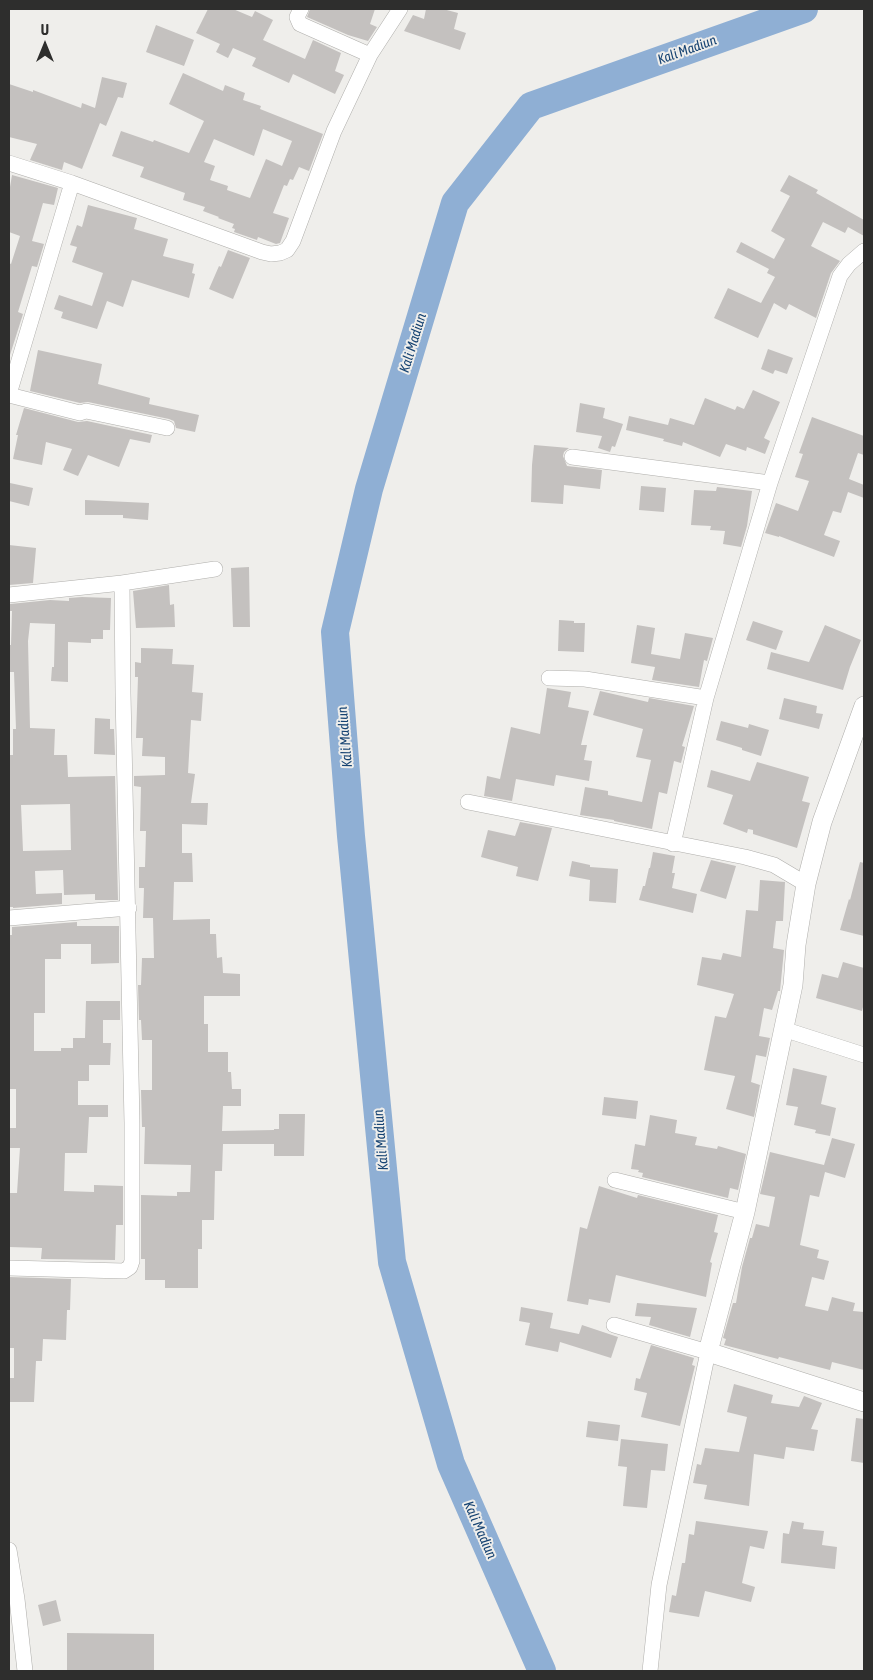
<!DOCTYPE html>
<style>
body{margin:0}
#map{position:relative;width:873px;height:1680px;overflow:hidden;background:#efeeeb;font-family:"Asap Condensed",sans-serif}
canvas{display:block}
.frame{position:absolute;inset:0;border:10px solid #2e2e2d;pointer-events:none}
.north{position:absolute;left:20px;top:20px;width:50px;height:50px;-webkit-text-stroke:4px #efeeeb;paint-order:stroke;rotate:0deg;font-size:14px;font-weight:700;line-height:20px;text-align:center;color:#2e2e2d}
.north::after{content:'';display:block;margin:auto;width:18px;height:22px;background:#2e2e2d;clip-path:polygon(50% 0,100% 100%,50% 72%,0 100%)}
</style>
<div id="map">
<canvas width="873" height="1680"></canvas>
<div class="frame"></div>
<div class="north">U</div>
</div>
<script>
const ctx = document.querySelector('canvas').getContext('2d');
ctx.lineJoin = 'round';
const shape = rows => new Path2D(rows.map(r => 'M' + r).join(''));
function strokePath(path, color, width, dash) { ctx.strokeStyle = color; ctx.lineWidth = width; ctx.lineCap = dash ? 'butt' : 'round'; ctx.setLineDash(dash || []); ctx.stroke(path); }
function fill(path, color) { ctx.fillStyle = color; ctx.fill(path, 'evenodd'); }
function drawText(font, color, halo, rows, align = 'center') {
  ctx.font = font + ' "Asap Condensed",sans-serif'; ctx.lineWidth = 4; ctx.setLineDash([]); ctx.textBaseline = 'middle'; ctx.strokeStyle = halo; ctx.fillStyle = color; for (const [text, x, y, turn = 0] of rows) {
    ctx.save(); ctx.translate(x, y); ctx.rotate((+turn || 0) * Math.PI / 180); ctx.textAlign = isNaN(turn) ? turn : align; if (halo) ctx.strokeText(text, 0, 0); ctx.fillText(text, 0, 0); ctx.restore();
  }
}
const river = shape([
 [542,1671,451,1464,392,1262,351,836,335,632,369,489,455,203,531,106,804,9]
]);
const building = shape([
 [208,9,233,9,252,17,255,11,273,20,263,40,305,59,313,40,341,53,335,71,344,75,335,94,293,74,289,83,252,66,256,58,233,48,228,58,216,52,220,44,196,33],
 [310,9,375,9,370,24,377,27,368,41,348,35,307,17],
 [426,9,443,9,458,13,454,29,466,33,460,50,404,31,413,15,424,19],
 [156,25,194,40,184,66,146,52],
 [183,73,223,91,225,85,245,93,243,100,261,106,260,109,323,134,309,171,299,167,293,180,290,179,287,186,284,185,273,213,289,218,280,243,276,244,258,237,257,240,234,232,235,229,232,228,234,224,218,218,219,217,203,211,205,207,183,200,185,193,140,177,144,167,112,156,121,131,153,142,154,140,189,153,204,121,169,104],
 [263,129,292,141,282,166,266,159,250,198,227,190,228,186,210,180,215,166,204,162,214,139,254,156],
 [102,77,127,83,123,98,118,97,106,126,100,123,82,169,64,162,62,170,30,160,37,144,9,137,9,84,33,92,33,90,81,108,82,103,95,108],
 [12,175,58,188,54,205,43,203,32,241,44,244,37,267,32,266,18,312,23,314,10,355,9,354,9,263,11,264,20,236,9,232,9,193],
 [789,175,818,190,816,193,864,220,864,236,848,227,845,233,823,222,811,246,840,261,831,273,816,318,789,304,786,310,774,303,758,338,714,318,728,288,761,303,775,277,767,273,769,269,736,252,741,242,774,259,785,239,771,231,790,196,780,191],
 [88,205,137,218,134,229,168,239,163,256,194,264,192,273,195,274,189,298,132,280,123,307,107,301,97,329,61,318,63,312,54,309,59,295,92,306,103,273,72,262,77,247,70,245,77,225,82,227],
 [228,250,250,258,233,299,209,289,219,266,221,267],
 [768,349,793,358,787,374,775,370,773,374,761,369],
 [38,350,102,364,98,384,150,398,149,404,199,415,195,432,176,428,174,421,169,419,88,402,80,403,30,391],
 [753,390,780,402,764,438,770,441,765,454,747,447,746,451,726,444,720,457,683,442,682,446,663,441,664,439,626,430,629,416,668,425,670,418,694,425,705,398,735,410,737,406,744,409],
 [580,403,605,408,603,418,623,424,615,447,612,446,610,452,598,448,602,436,576,432],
 [24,408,78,422,87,421,152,435,150,443,130,439,119,467,88,455,78,476,63,470,72,449,46,442,42,465,13,459,18,435,16,435],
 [812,417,864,436,864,455,858,453,849,479,864,485,864,498,848,492,841,513,833,511,824,535,840,541,834,557,779,536,779,537,765,533,776,503,798,511,809,481,795,477,803,454,799,453],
 [534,445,569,448,564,452,563,456,567,466,602,470,600,489,564,485,563,504,531,502,532,465],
 [10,483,33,488,29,506,9,501],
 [641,486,666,488,664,512,639,510],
 [717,487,752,491,747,526,741,547,723,544,725,531,710,530,711,526,691,525,694,490,716,491],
 [85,500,149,503,148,520,123,518,123,515,85,515],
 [9,545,36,548,33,583,9,585],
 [249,567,250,627,233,627,231,568],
 [169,585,170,605,174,604,175,627,136,628,133,591],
 [82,597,111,598,110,630,103,630,103,639,91,639,91,643,68,642,68,682,51,681,52,667,54,667,55,624,30,623,28,641,30,728,55,729,54,755,67,755,68,777,115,776,118,900,95,900,95,894,64,895,63,870,35,871,36,894,62,893,62,904,13,908,13,907,9,907,9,755,13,755,13,729,16,729,14,672,9,672,9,645,11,645,12,611,10,611,10,604,50,600,69,601,69,598],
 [70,804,71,850,23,851,21,805],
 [559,620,574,621,574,623,585,623,584,652,558,651],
 [753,621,783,631,776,650,746,640],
 [637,625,655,628,651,654,680,659,685,633,713,638,707,661,704,660,699,687,652,680,655,667,631,663],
 [825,625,861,640,850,667,843,690,767,669,771,652,809,662],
 [141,648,173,649,172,664,194,665,192,692,203,693,201,721,191,720,188,773,195,774,191,803,208,803,207,825,182,824,182,853,192,853,193,882,174,882,173,920,210,919,210,934,216,934,217,958,222,957,223,973,240,974,240,996,204,996,204,1024,208,1024,208,1052,228,1052,228,1072,231,1072,232,1089,241,1089,241,1106,223,1106,222,1131,274,1130,274,1129,279,1129,279,1114,305,1114,304,1156,274,1156,274,1144,223,1144,222,1171,215,1171,214,1220,202,1220,202,1249,198,1249,198,1288,165,1288,165,1280,145,1280,145,1259,141,1259,141,1195,177,1196,177,1192,190,1192,191,1165,144,1164,145,1127,142,1127,141,1090,152,1090,152,1040,142,1040,141,1020,139,1020,138,985,141,985,142,958,154,958,153,918,143,918,144,888,139,888,139,867,145,867,146,831,140,831,141,787,134,786,134,776,165,775,165,757,142,756,143,738,136,738,138,677,135,677,135,662,141,663],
 [547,688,571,692,568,707,589,711,581,745,587,745,584,760,592,761,589,781,556,775,554,786,516,779,512,801,484,796,487,776,500,779,511,727,540,734],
 [600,691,648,702,649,698,694,706,682,746,685,747,681,763,674,761,667,794,659,792,652,829,614,821,614,820,580,815,585,787,608,791,608,795,642,802,651,760,636,757,643,729,593,715],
 [784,698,817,706,816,713,823,714,819,729,779,719],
 [95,718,110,719,110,729,114,729,115,755,94,754],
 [721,721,748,728,749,724,769,730,761,756,742,750,742,748,716,740],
 [757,762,809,777,802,801,810,803,797,848,753,834,753,830,748,829,747,833,723,824,733,795,707,787,711,770,750,781],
 [520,822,552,828,538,881,516,876,518,867,481,857,488,830,515,836],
 [653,852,675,856,672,873,675,873,672,888,697,894,693,913,639,900,643,886,645,886,649,868,650,868],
 [711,860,736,866,726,899,700,891],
 [572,861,590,865,590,867,618,869,616,903,589,901,590,880,569,876],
 [860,862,864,863,864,936,840,930,849,899,850,900],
 [760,880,785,882,783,921,776,921,773,948,784,950,780,991,778,991,772,1010,764,1008,759,1036,770,1038,766,1057,756,1055,751,1082,760,1085,754,1117,726,1109,735,1076,704,1070,715,1016,726,1018,734,994,697,985,702,957,721,960,723,953,741,957,746,910,758,911],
 [77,922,77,926,119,926,119,963,91,964,91,944,61,944,61,959,45,959,45,1013,34,1013,34,1051,61,1051,61,1048,73,1048,73,1038,85,1038,86,1001,120,1001,120,1020,103,1020,103,1043,111,1043,110,1065,89,1065,89,1081,78,1081,78,1105,108,1105,108,1117,89,1117,87,1153,65,1153,64,1191,94,1192,94,1185,123,1186,123,1225,116,1225,115,1260,41,1259,42,1248,9,1247,9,1193,17,1193,20,1148,9,1148,9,1128,16,1128,16,1089,9,1089,9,935,12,935,12,927],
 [843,962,864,968,864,1003,862,1011,816,998,822,974,838,978],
 [793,1068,827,1076,821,1104,836,1108,830,1136,815,1133,816,1130,794,1125,798,1107,786,1105],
 [604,1097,638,1101,636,1119,602,1115],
 [650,1115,677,1120,675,1133,697,1137,695,1145,717,1149,718,1146,746,1154,738,1190,730,1188,728,1198,642,1177,643,1173,638,1172,639,1170,631,1169,635,1144,645,1146],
 [832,1138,855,1144,845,1178,825,1172,819,1197,810,1195,800,1245,819,1250,817,1258,829,1261,824,1280,812,1277,805,1306,828,1311,832,1297,855,1303,853,1311,864,1312,864,1370,832,1362,830,1370,779,1357,778,1359,724,1345,726,1339,723,1338,733,1303,736,1303,742,1267,750,1238,752,1238,756,1224,769,1227,775,1197,760,1194,770,1152,824,1165],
 [599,1186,637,1198,638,1195,718,1215,714,1232,718,1233,710,1262,712,1263,706,1297,616,1275,610,1303,589,1299,588,1305,567,1301,580,1227,587,1229],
 [9,1277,71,1279,70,1310,67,1310,66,1340,43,1339,42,1361,36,1361,34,1402,9,1402,9,1378,14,1378,14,1348,9,1348],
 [637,1303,697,1308,690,1337,649,1325,651,1317,635,1316],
 [521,1307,553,1313,550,1328,579,1334,582,1325,618,1337,611,1358,560,1342,558,1352,525,1345,530,1323,519,1321],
 [651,1345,694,1358,692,1365,695,1366,680,1426,641,1417,647,1393,634,1390,636,1378,640,1379],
 [734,1384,773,1395,771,1403,799,1407,804,1396,822,1403,811,1429,818,1430,814,1451,786,1447,784,1459,754,1454,749,1506,704,1499,707,1485,693,1483,697,1464,701,1465,705,1448,739,1452,747,1417,727,1412],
 [856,1418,864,1419,864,1463,851,1461],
 [588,1421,620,1425,618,1441,586,1437],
 [621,1439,668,1444,665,1471,651,1470,647,1508,623,1506,627,1467,618,1466],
 [696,1521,768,1531,764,1549,750,1546,742,1583,755,1587,751,1602,705,1591,699,1617,669,1612,672,1595,676,1596,682,1563,685,1563,689,1534,694,1535],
 [792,1521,804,1523,803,1529,824,1531,822,1545,837,1547,835,1569,781,1563,783,1533,789,1534],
 [56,1600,61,1621,43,1626,38,1605],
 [67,1633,154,1634,154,1671,67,1671]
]);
const minor = shape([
 [301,9,297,17,300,24,370,55],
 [9,163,72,183,262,252,271,254,280,253,287,250,293,241,334,131,370,55,400,9],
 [9,394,72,183],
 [9,395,80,413,86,411,167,428],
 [572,457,770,483],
 [122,583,215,569],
 [9,595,122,583,123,693,132,1123,132,1261,130,1267,124,1271,9,1268],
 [549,678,585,679,706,698],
 [468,802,745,857,774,865,806,884],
 [673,844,706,698,770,483,840,276,849,264,864,251],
 [9,918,129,908],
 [783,1029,864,1055],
 [615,1180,745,1212],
 [614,1325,708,1352,659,1585,650,1671],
 [9,1550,17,1599,25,1671]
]);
const tertiary = shape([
 [864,706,822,822,806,884,796,945,793,985,745,1212,708,1352,864,1402]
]);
const waterNames = [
 ["Kali Madiun",687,50,-20],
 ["Kali Madiun",413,343,-73],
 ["Kali Madiun",345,737,-95],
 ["Kali Madiun",381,1140,-95],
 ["Kali Madiun",480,1530,66]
];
strokePath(river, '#8fafd4', 28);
fill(building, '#c4c1bf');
strokePath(minor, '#afaeab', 16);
strokePath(tertiary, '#afaeab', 20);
strokePath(minor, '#fff', 15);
strokePath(tertiary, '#fff', 19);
drawText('italic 14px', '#164372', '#efeeeb', waterNames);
</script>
